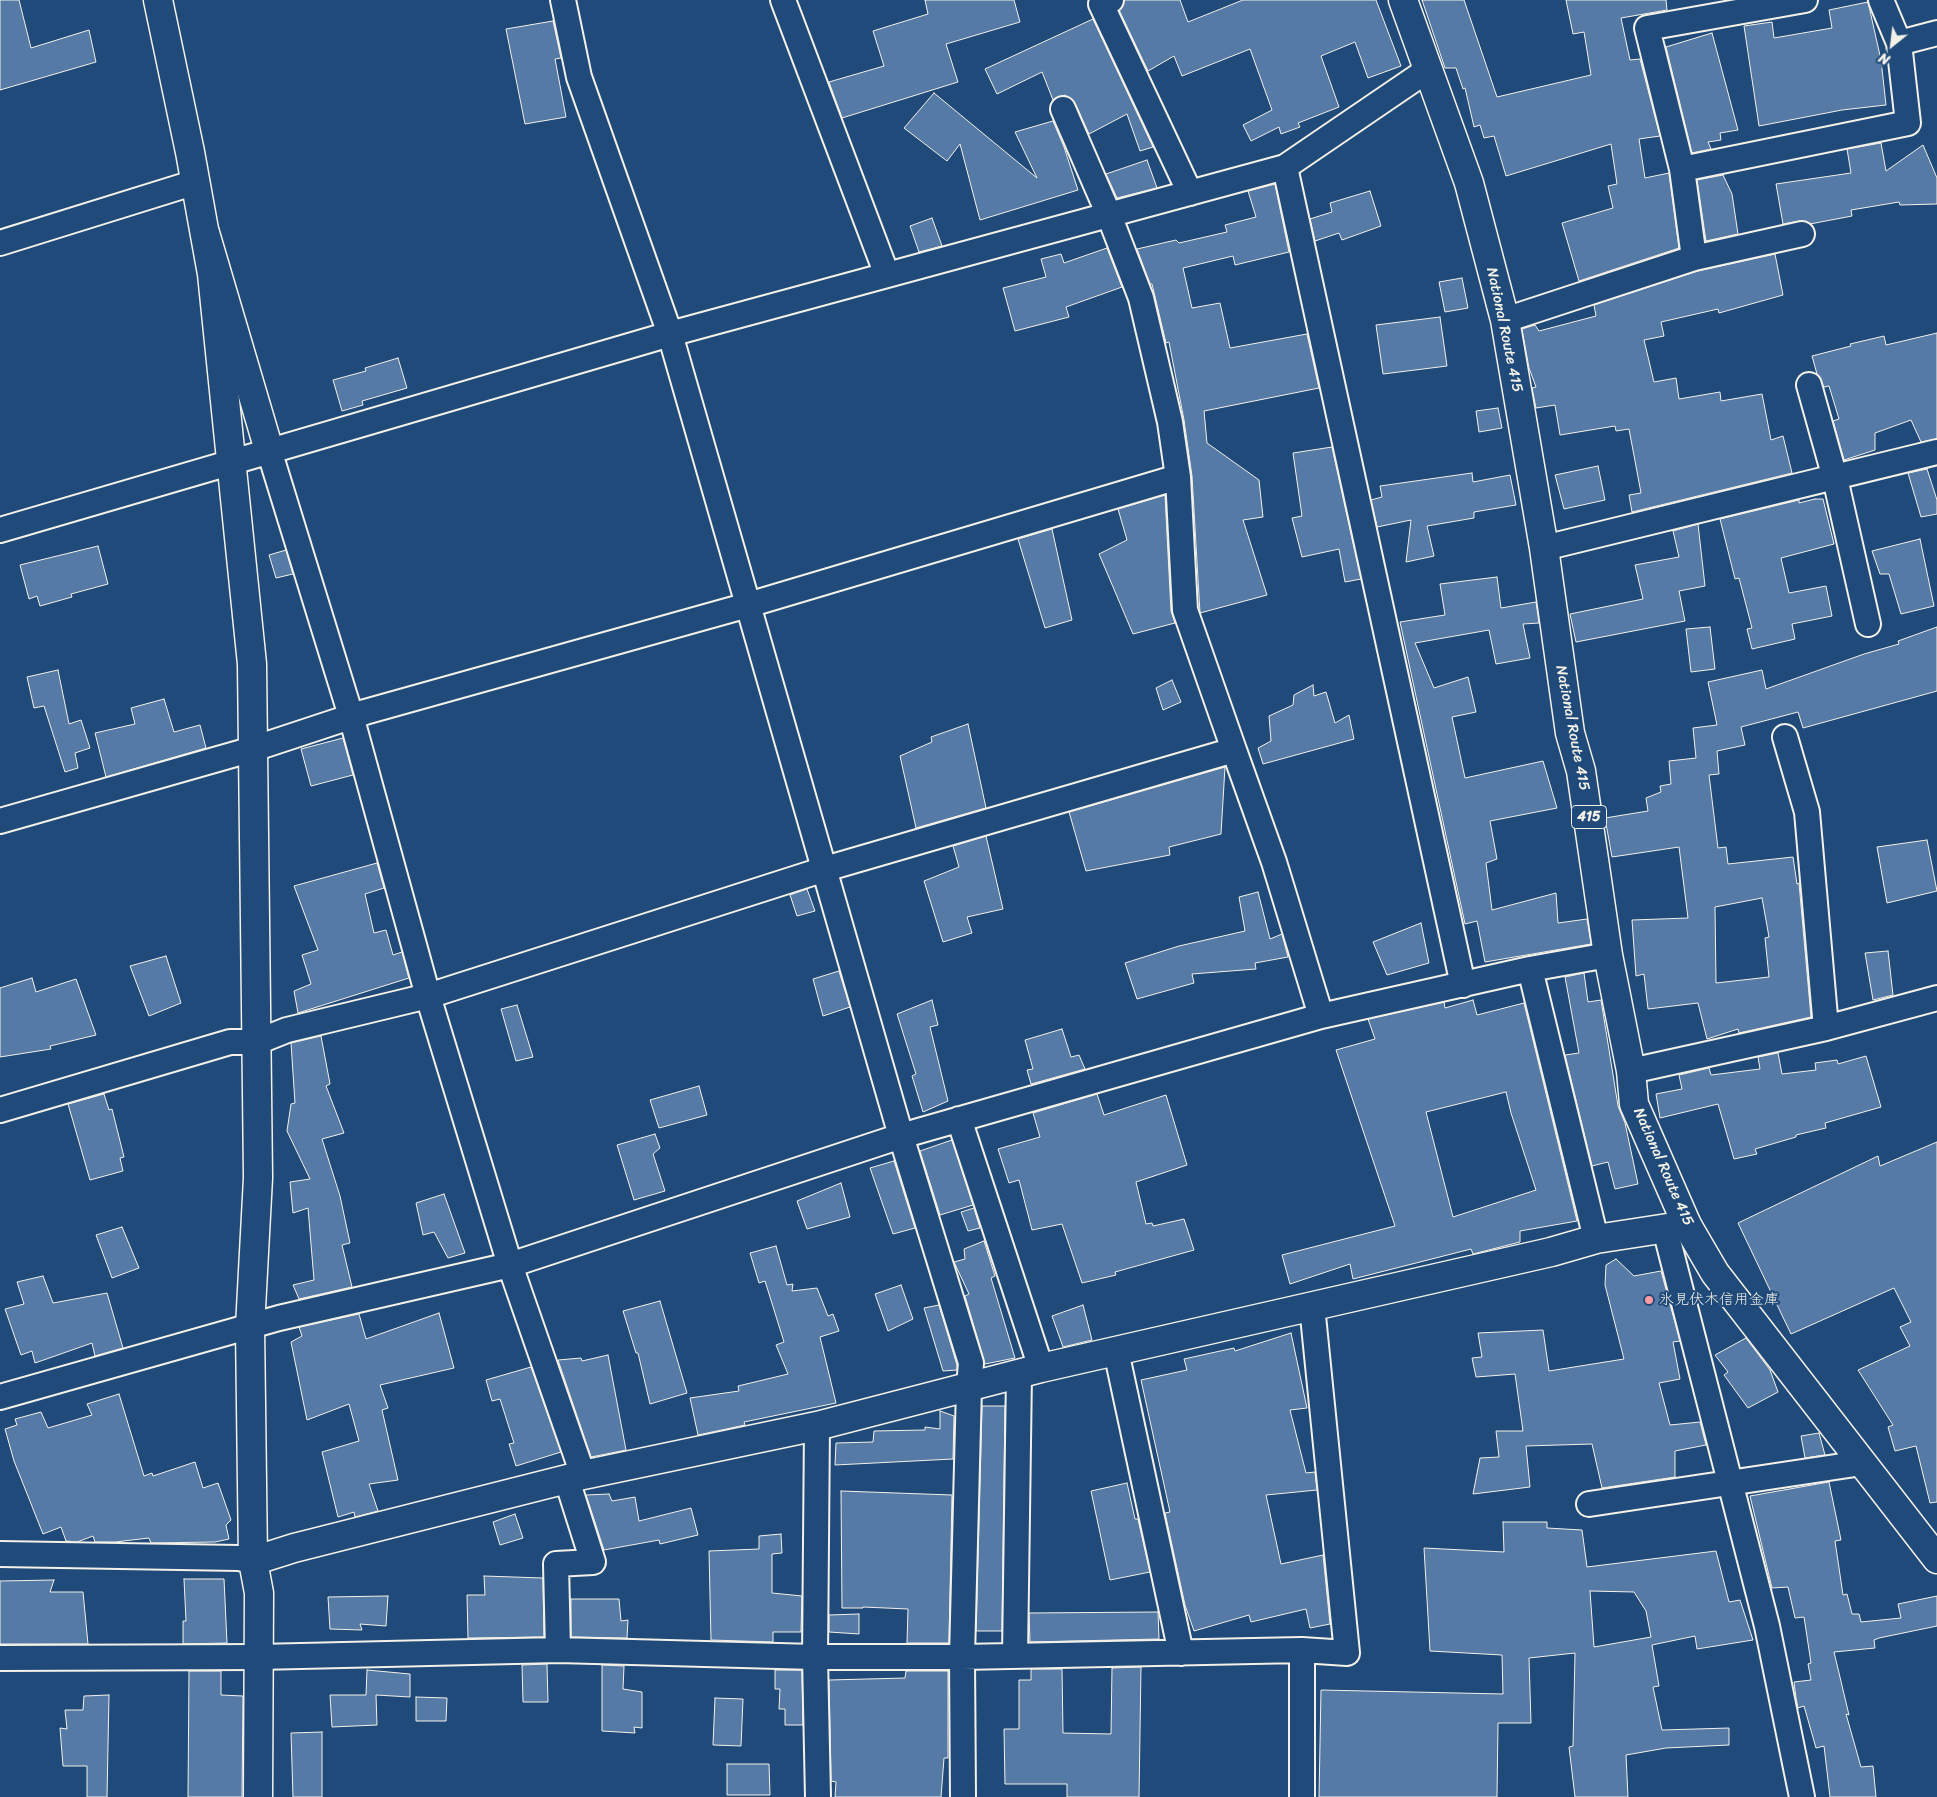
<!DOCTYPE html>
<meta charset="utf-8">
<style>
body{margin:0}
#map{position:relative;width:1937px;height:1797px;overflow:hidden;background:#1f4a7a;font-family:Sriracha,sans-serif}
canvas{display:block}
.north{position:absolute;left:1867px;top:20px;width:50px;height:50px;-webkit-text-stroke:4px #1f4a7a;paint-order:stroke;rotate:209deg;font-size:14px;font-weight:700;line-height:20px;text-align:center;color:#f4f1e8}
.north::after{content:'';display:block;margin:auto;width:18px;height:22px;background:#f4f1e8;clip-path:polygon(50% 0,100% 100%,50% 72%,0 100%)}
</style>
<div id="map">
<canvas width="1937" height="1797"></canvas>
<div class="north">N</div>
</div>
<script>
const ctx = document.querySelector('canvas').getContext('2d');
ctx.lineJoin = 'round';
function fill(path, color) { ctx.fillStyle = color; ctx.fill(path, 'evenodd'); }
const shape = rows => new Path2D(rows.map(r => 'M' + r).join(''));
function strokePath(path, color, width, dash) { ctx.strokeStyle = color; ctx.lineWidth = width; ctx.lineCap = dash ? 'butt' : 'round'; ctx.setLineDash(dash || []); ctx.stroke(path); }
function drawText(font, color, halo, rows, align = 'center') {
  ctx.font = font + ' Sriracha,"Klee One",sans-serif'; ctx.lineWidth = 4; ctx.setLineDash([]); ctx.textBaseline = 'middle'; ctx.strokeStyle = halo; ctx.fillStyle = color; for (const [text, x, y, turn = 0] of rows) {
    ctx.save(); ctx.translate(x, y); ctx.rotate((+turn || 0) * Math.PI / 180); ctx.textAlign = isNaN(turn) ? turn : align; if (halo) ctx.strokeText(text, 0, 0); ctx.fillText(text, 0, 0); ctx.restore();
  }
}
const building = shape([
 [0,0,19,0,31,48,89,30,96,62,0,90,0,0],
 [925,0,1014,0,1020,22,946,44,958,82,842,118,829,82,884,66,873,31,928,14,925,0],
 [1124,0,1180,0,1188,22,1243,0,1376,0,1401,66,1368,78,1355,42,1321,56,1339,107,1298,123,1300,127,1281,134,1279,127,1251,141,1243,125,1272,110,1250,49,1182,76,1174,56,1148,71,1119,10,1124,0],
 [1422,0,1464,0,1497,97,1591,75,1584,32,1573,34,1566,0,1666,0,1667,10,1621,18,1630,60,1640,59,1660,136,1639,139,1645,178,1669,173,1679,248,1579,281,1562,223,1613,208,1608,186,1617,184,1611,144,1506,176,1494,136,1484,138,1480,125,1474,127,1465,88,1463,89,1456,68,1445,68,1422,0],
 [1868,2,1881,60,1886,105,1842,110,1759,126,1744,26,1772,22,1774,38,1832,28,1829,10,1868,2],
 [1093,19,1153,147,1140,151,1127,114,1089,134,1075,103,1065,95,1053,100,1042,72,997,94,985,69,1093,19],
 [553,21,561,58,555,59,566,117,525,124,506,29,553,21],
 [1712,33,1738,130,1720,133,1721,140,1708,142,1711,149,1692,153,1666,47,1712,33],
 [934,93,1037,178,1015,132,1053,121,1064,147,1078,190,980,220,960,144,947,161,904,128,934,93],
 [1881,143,1886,171,1923,145,1937,178,1937,204,1900,205,1899,202,1851,210,1852,216,1810,224,1800,221,1783,224,1776,184,1851,173,1847,149,1881,143],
 [1147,160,1157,188,1117,198,1106,174,1147,160],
 [1723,175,1732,194,1738,234,1706,241,1697,180,1723,175],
 [1275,184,1289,252,1235,265,1233,256,1183,268,1192,308,1220,303,1230,348,1307,334,1319,388,1204,411,1207,443,1259,480,1263,517,1243,520,1267,595,1200,613,1192,476,1184,420,1169,342,1166,343,1152,284,1150,284,1137,249,1176,240,1179,243,1227,232,1225,225,1256,217,1248,191,1275,184],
 [1370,191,1381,226,1342,240,1339,233,1315,241,1310,219,1332,212,1330,203,1370,191],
 [932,218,942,246,919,252,910,226,932,218],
 [1107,248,1122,287,1066,307,1069,317,1015,331,1003,288,1046,277,1041,259,1061,254,1064,263,1107,248],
 [1775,254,1783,295,1719,313,1718,309,1661,322,1664,336,1644,340,1654,382,1676,378,1679,399,1720,392,1721,401,1762,394,1771,440,1783,436,1792,473,1632,512,1629,495,1641,493,1629,429,1616,431,1615,426,1560,435,1555,405,1536,408,1532,388,1536,387,1529,368,1522,329,1535,325,1539,331,1596,316,1594,305,1698,271,1775,254],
 [1462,278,1468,308,1445,312,1439,282,1462,278],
 [1440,317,1447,366,1383,374,1376,325,1440,317],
 [1937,333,1937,439,1921,442,1911,420,1875,433,1875,450,1844,460,1833,421,1839,419,1829,386,1824,387,1817,374,1812,356,1851,346,1850,344,1884,336,1886,345,1937,333],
 [398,358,407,388,362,401,363,405,342,411,333,380,366,371,365,368,398,358],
 [1498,408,1502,428,1479,432,1476,411,1498,408],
 [1332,447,1361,579,1345,582,1339,549,1302,557,1292,518,1302,516,1293,453,1332,447],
 [1598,466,1605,500,1564,509,1555,475,1598,466],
 [1927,469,1937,500,1937,514,1921,517,1908,473,1927,469],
 [1472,473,1473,482,1510,475,1516,505,1474,512,1474,518,1427,526,1434,556,1406,562,1411,520,1377,527,1371,500,1382,497,1380,486,1472,473],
 [1165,495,1171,611,1175,623,1133,634,1099,554,1127,540,1118,509,1165,495],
 [1815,499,1823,499,1834,544,1781,558,1789,593,1826,586,1832,616,1792,624,1795,639,1752,649,1747,629,1752,628,1739,578,1735,579,1720,519,1799,500,1799,503,1815,499],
 [1698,524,1705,586,1679,591,1685,621,1576,642,1570,614,1643,599,1635,565,1679,557,1673,531,1698,524],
 [1052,529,1072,620,1045,628,1018,539,1052,529],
 [1920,539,1934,606,1901,614,1889,574,1880,574,1872,551,1920,539],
 [98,546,108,584,71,594,72,597,40,606,37,596,29,599,20,565,98,546],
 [286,550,293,574,276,578,269,555,286,550],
 [1497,577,1501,608,1536,602,1539,623,1523,624,1530,658,1496,664,1489,630,1415,643,1434,688,1468,677,1476,712,1452,717,1465,778,1543,761,1557,808,1490,821,1497,859,1486,863,1492,910,1556,893,1558,923,1587,919,1591,944,1485,962,1477,921,1465,924,1400,622,1445,615,1440,584,1497,577],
 [1710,627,1715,669,1691,672,1686,629,1710,627],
 [1937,627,1937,691,1803,728,1798,712,1741,727,1745,745,1717,751,1719,774,1709,775,1718,848,1726,847,1728,864,1793,857,1797,884,1799,883,1811,1017,1739,1033,1738,1029,1707,1039,1698,1003,1648,1009,1644,974,1636,976,1632,920,1688,918,1679,847,1612,857,1605,818,1648,811,1646,798,1661,792,1660,786,1671,784,1669,761,1696,758,1693,728,1717,725,1708,682,1762,670,1766,689,1864,654,1899,644,1898,641,1937,627],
 [1762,898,1769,937,1765,938,1769,977,1716,983,1715,907,1762,898],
 [58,670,69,724,81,720,90,748,75,753,78,768,65,772,44,706,34,708,27,677,58,670],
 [1172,680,1181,702,1163,710,1156,688,1172,680],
 [1313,685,1314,696,1326,692,1335,723,1349,715,1354,739,1263,764,1258,748,1271,741,1269,716,1293,705,1294,695,1313,685],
 [164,699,174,732,200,725,206,748,106,777,95,733,135,724,131,708,164,699],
 [968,724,986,808,916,828,900,756,932,742,931,737,968,724],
 [343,738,353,775,311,786,301,749,343,738],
 [1225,767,1221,834,1169,847,1170,855,1086,871,1069,812,1225,767],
 [986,836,1003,909,967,917,972,933,943,942,924,881,959,867,953,846,986,836],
 [1927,840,1937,891,1887,903,1877,847,1927,840],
 [377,863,384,888,365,894,374,933,386,930,393,955,402,952,409,978,298,1013,294,991,311,984,302,955,318,950,294,886,377,863],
 [807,889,815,911,797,916,790,895,807,889],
 [1258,892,1270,939,1282,934,1288,957,1255,963,1256,969,1192,974,1194,983,1137,999,1125,963,1179,946,1245,931,1239,897,1258,892],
 [1421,923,1429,963,1387,975,1373,942,1421,923],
 [1888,951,1893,995,1873,1000,1865,953,1888,951],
 [166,956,181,1003,149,1016,130,966,166,956],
 [839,971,850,1007,823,1016,813,979,839,971],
 [1584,973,1588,1002,1601,1000,1618,1106,1625,1123,1638,1184,1615,1189,1608,1162,1592,1166,1565,1055,1579,1053,1565,977,1584,973],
 [32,978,36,992,76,979,96,1035,50,1046,51,1049,0,1057,0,988,32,978],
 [932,1000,938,1025,930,1027,948,1101,923,1112,912,1076,916,1074,897,1014,932,1000],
 [1473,1000,1477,1015,1524,1003,1577,1221,1520,1231,1520,1242,1473,1254,1471,1249,1353,1279,1350,1264,1290,1284,1282,1255,1395,1226,1336,1050,1375,1039,1368,1019,1444,1002,1445,1008,1473,1000],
 [1506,1092,1511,1113,1536,1190,1453,1217,1426,1112,1506,1092],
 [517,1005,533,1057,516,1061,501,1009,517,1005],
 [1062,1029,1071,1057,1079,1055,1085,1069,1031,1084,1027,1070,1033,1069,1025,1040,1062,1029],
 [321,1036,330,1084,326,1086,344,1133,322,1139,340,1196,350,1243,342,1245,352,1287,299,1299,293,1285,314,1280,308,1208,293,1213,290,1182,310,1179,287,1131,291,1104,295,1103,291,1043,321,1036],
 [1778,1053,1782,1074,1816,1070,1815,1063,1837,1060,1838,1064,1866,1056,1881,1107,1825,1123,1826,1128,1796,1135,1796,1137,1755,1149,1757,1154,1734,1159,1718,1104,1660,1118,1656,1094,1682,1089,1679,1075,1709,1068,1711,1075,1760,1069,1758,1057,1778,1053],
 [699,1086,707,1115,659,1128,650,1100,699,1086],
 [104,1094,109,1110,112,1109,124,1157,120,1158,123,1171,90,1180,68,1104,104,1094],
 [1097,1094,1104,1115,1166,1095,1187,1165,1136,1182,1146,1224,1152,1223,1153,1226,1184,1219,1194,1250,1115,1272,1116,1275,1082,1283,1062,1224,1032,1230,1019,1180,1009,1183,998,1149,1040,1137,1033,1113,1097,1094],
 [655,1134,660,1148,653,1154,665,1191,634,1200,617,1145,655,1134],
 [952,1140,973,1205,940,1215,920,1151,952,1140],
 [1937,1142,1937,1502,1930,1503,1916,1446,1895,1451,1888,1427,1893,1425,1858,1370,1910,1346,1900,1327,1911,1322,1894,1288,1791,1334,1738,1223,1878,1156,1880,1166,1937,1142],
 [894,1161,915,1228,893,1234,870,1168,894,1161],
 [841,1183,850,1217,807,1229,797,1201,841,1183],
 [444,1194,465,1253,448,1258,434,1232,423,1235,416,1203,444,1194],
 [974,1208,980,1228,968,1231,961,1212,974,1208],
 [122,1227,139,1268,112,1278,96,1235,122,1227],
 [984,1241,995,1276,991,1278,1015,1358,985,1364,965,1296,969,1294,954,1262,965,1259,964,1249,984,1241],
 [776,1246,787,1285,793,1284,792,1291,817,1288,828,1316,833,1314,839,1331,820,1337,836,1403,744,1422,745,1425,698,1435,690,1398,739,1391,738,1386,788,1374,776,1345,784,1342,765,1281,759,1283,750,1253,776,1246],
 [1616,1259,1634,1276,1661,1271,1680,1341,1673,1342,1680,1379,1659,1383,1670,1425,1700,1422,1706,1445,1675,1451,1675,1477,1602,1488,1592,1444,1526,1446,1530,1487,1473,1494,1480,1458,1499,1457,1496,1431,1523,1431,1515,1374,1476,1377,1472,1358,1482,1357,1478,1333,1543,1330,1549,1371,1624,1359,1605,1285,1606,1265,1616,1259],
 [43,1276,53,1303,107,1293,123,1348,95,1356,92,1343,35,1363,32,1351,21,1355,5,1309,24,1304,17,1282,43,1276],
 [901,1285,913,1319,888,1331,875,1294,901,1285],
 [660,1301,687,1393,650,1404,638,1353,636,1353,623,1311,660,1301],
 [939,1305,957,1365,957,1370,943,1371,924,1308,939,1305],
 [1083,1305,1092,1340,1063,1347,1052,1316,1083,1305],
 [439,1313,454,1368,380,1385,388,1408,382,1410,398,1480,369,1484,378,1511,355,1517,354,1512,338,1517,322,1452,359,1441,349,1404,307,1420,291,1342,302,1336,299,1327,359,1314,366,1339,439,1313],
 [1291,1333,1307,1408,1290,1410,1306,1473,1315,1472,1317,1490,1266,1495,1281,1564,1323,1555,1330,1624,1310,1628,1306,1609,1251,1622,1249,1615,1194,1631,1185,1605,1165,1513,1170,1512,1141,1380,1187,1370,1184,1359,1234,1348,1235,1351,1291,1333],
 [1746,1338,1770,1370,1778,1392,1748,1408,1724,1375,1728,1372,1715,1355,1746,1338],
 [608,1355,626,1450,591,1457,558,1360,581,1358,582,1361,608,1355],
 [531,1367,561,1452,516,1466,509,1444,514,1443,500,1399,492,1401,486,1380,531,1367],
 [119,1394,144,1476,152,1473,153,1476,195,1462,203,1488,218,1483,231,1520,226,1525,229,1539,215,1542,151,1543,149,1538,115,1542,95,1542,93,1536,77,1542,66,1541,61,1527,43,1534,14,1461,5,1429,17,1425,15,1419,41,1412,48,1428,92,1415,87,1404,119,1394],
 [982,1406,1005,1406,1002,1631,976,1631,982,1406],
 [940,1411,954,1416,953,1459,835,1465,836,1443,873,1442,874,1431,925,1430,925,1427,940,1429,940,1411],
 [1819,1433,1825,1455,1805,1458,1801,1436,1819,1433],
 [1829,1482,1841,1540,1835,1541,1843,1595,1847,1594,1852,1614,1859,1614,1861,1622,1901,1618,1898,1604,1937,1596,1937,1626,1879,1638,1874,1640,1875,1648,1834,1652,1849,1715,1846,1714,1861,1767,1873,1766,1876,1797,1830,1797,1824,1746,1816,1748,1804,1706,1798,1708,1796,1698,1794,1682,1811,1680,1808,1664,1811,1663,1804,1617,1795,1618,1788,1587,1772,1588,1750,1496,1829,1482],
 [1127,1483,1135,1519,1138,1519,1150,1572,1110,1580,1091,1491,1127,1483],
 [841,1491,952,1495,949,1643,907,1643,908,1609,863,1607,863,1608,842,1608,841,1491],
 [609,1494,612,1501,635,1497,639,1521,691,1508,698,1535,660,1544,659,1540,604,1550,586,1495,609,1494],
 [515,1514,523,1538,500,1545,493,1522,515,1514],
 [1503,1522,1547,1522,1547,1528,1582,1530,1587,1567,1716,1551,1729,1602,1740,1600,1753,1640,1697,1649,1695,1636,1652,1645,1659,1686,1653,1687,1662,1730,1729,1728,1729,1745,1666,1748,1626,1755,1628,1797,1575,1797,1569,1747,1573,1746,1575,1653,1529,1658,1531,1723,1498,1723,1497,1797,1319,1797,1321,1690,1503,1694,1502,1655,1430,1651,1424,1548,1504,1552,1503,1522],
 [1590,1591,1634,1592,1646,1611,1651,1637,1594,1647,1590,1591],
 [781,1534,782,1553,772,1554,772,1593,802,1596,801,1632,773,1632,773,1642,711,1640,709,1551,759,1549,759,1536,781,1534],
 [484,1576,543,1578,544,1637,468,1638,467,1595,485,1595,484,1576],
 [184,1579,224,1579,227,1643,183,1644,183,1621,186,1621,184,1579],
 [54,1580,50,1592,83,1592,88,1644,0,1644,0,1581,54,1580],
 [388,1596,386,1626,360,1624,362,1630,330,1629,328,1597,388,1596],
 [571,1599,619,1599,621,1621,628,1620,627,1638,571,1637,571,1599],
 [1158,1612,1159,1639,1030,1642,1029,1613,1158,1612],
 [859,1614,859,1634,829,1632,829,1615,859,1614],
 [547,1664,548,1702,523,1702,522,1665,547,1664],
 [602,1665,624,1666,623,1689,642,1692,642,1728,634,1727,635,1733,602,1731,602,1665],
 [1141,1667,1139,1797,1067,1797,1067,1784,1005,1784,1004,1729,1019,1729,1019,1680,1031,1680,1031,1669,1062,1669,1063,1733,1111,1734,1112,1668,1141,1667],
 [367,1670,410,1674,410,1697,376,1695,377,1725,332,1727,330,1695,366,1695,367,1670],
 [775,1670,802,1670,803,1725,785,1725,785,1709,779,1709,780,1689,775,1689,775,1670],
 [189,1671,221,1671,221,1695,243,1696,242,1797,188,1797,189,1671],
 [906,1671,948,1671,948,1758,944,1758,941,1797,835,1797,836,1782,831,1781,829,1680,905,1678,906,1671],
 [109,1695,107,1797,87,1797,87,1766,63,1766,60,1728,67,1729,65,1710,83,1710,84,1696,109,1695],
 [416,1697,447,1698,446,1721,416,1721,416,1697],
 [715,1698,743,1699,741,1746,713,1745,715,1698],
 [322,1732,322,1797,293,1797,291,1733,322,1732],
 [727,1764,769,1764,770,1795,727,1795,727,1764]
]);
const minor = shape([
 [563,0,579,77,670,334,901,1136,971,1363,969,1387,962,1657,963,1797],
 [783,0,887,275],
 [1111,0,1101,4,1190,193],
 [1805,0,1647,28,1682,169,1908,123,1899,43],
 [1881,0,1899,43,1937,33],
 [1285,167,1463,985],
 [1682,169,1694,258,1802,234],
 [0,243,196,182],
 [1505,320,1694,258],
 [1809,385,1835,478,1868,624],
 [269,450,351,716,428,996,510,1265,583,1475],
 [0,530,670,334,1285,167,1429,69],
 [1544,548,1937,452],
 [1785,737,1807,812,1826,1028],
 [1234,750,1274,862,1321,1016],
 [0,821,253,749,365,712,748,605,1178,477,1170,422,1141,298,1109,215,1063,109],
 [1530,969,1596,1239],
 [1631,1071,1826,1028,1937,998],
 [0,1110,230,1042,257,1042,287,1030,428,996,825,869,1234,750,1185,610,1178,477],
 [959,1119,1041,1368],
 [1665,1229,1767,1626,1802,1797],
 [1116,1351,1181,1653],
 [0,1397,279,1318,510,1265,901,1136,1321,1016,1530,969,1608,955],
 [817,1426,815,1657,818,1797],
 [1589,1504,1862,1463],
 [0,1554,239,1558,253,1561],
 [558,1650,556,1564,593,1562,567,1480],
 [1015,1656,1019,1373],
 [0,1658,258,1657,558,1650,815,1657,962,1657,1302,1650,1347,1653,1312,1306],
 [1302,1797,1302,1650]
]);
const tertiary = shape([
 [158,0,190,152,212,274,252,664,258,1178,250,1327,253,1561,259,1593,258,1797],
 [253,1561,294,1548,583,1475,817,1426,1041,1368,1551,1252,1596,1239,1687,1225]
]);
const secondary = shape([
 [205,233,269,450]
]);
const trunk = shape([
 [1403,0,1469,183,1505,320,1544,548,1570,733,1581,771,1608,955,1631,1071,1634,1104,1687,1225,1715,1273,1937,1559]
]);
const markers = [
 [1649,1300,5,"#ff9aa2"]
];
const shields = [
 [1589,817,35]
];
const shieldNames = [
 ["415",1589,817]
];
const streetNames = [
 ["National Route 415",1504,330,78],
 ["National Route 415",1572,728,79],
 ["National Route 415",1663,1167,66]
];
const poiNames = [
 ["氷見伏木信用金庫",1659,1300]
];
fill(building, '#567aa6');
strokePath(building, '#f4f1e8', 1);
strokePath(minor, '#f4f1e8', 28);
strokePath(tertiary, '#f4f1e8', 31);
strokePath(secondary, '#f4f1e8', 31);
strokePath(trunk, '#f4f1e8', 31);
strokePath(minor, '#1f4a7a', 24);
strokePath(tertiary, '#1f4a7a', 28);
strokePath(secondary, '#1f4a7a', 28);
strokePath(trunk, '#1f4a7a', 28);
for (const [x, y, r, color] of markers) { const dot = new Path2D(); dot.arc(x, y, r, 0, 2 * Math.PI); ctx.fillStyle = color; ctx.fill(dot); strokePath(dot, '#1f4a7a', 2); }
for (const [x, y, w] of shields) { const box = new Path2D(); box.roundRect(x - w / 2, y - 11.5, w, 23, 4); ctx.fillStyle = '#1f4a7a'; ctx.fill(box); strokePath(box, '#f4f1e8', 1); }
drawText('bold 14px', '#f4f1e8', null, shieldNames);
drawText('15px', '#f4f1e8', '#1f4a7a', streetNames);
drawText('15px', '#f4f1e8', '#1f4a7a', poiNames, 'left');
</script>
